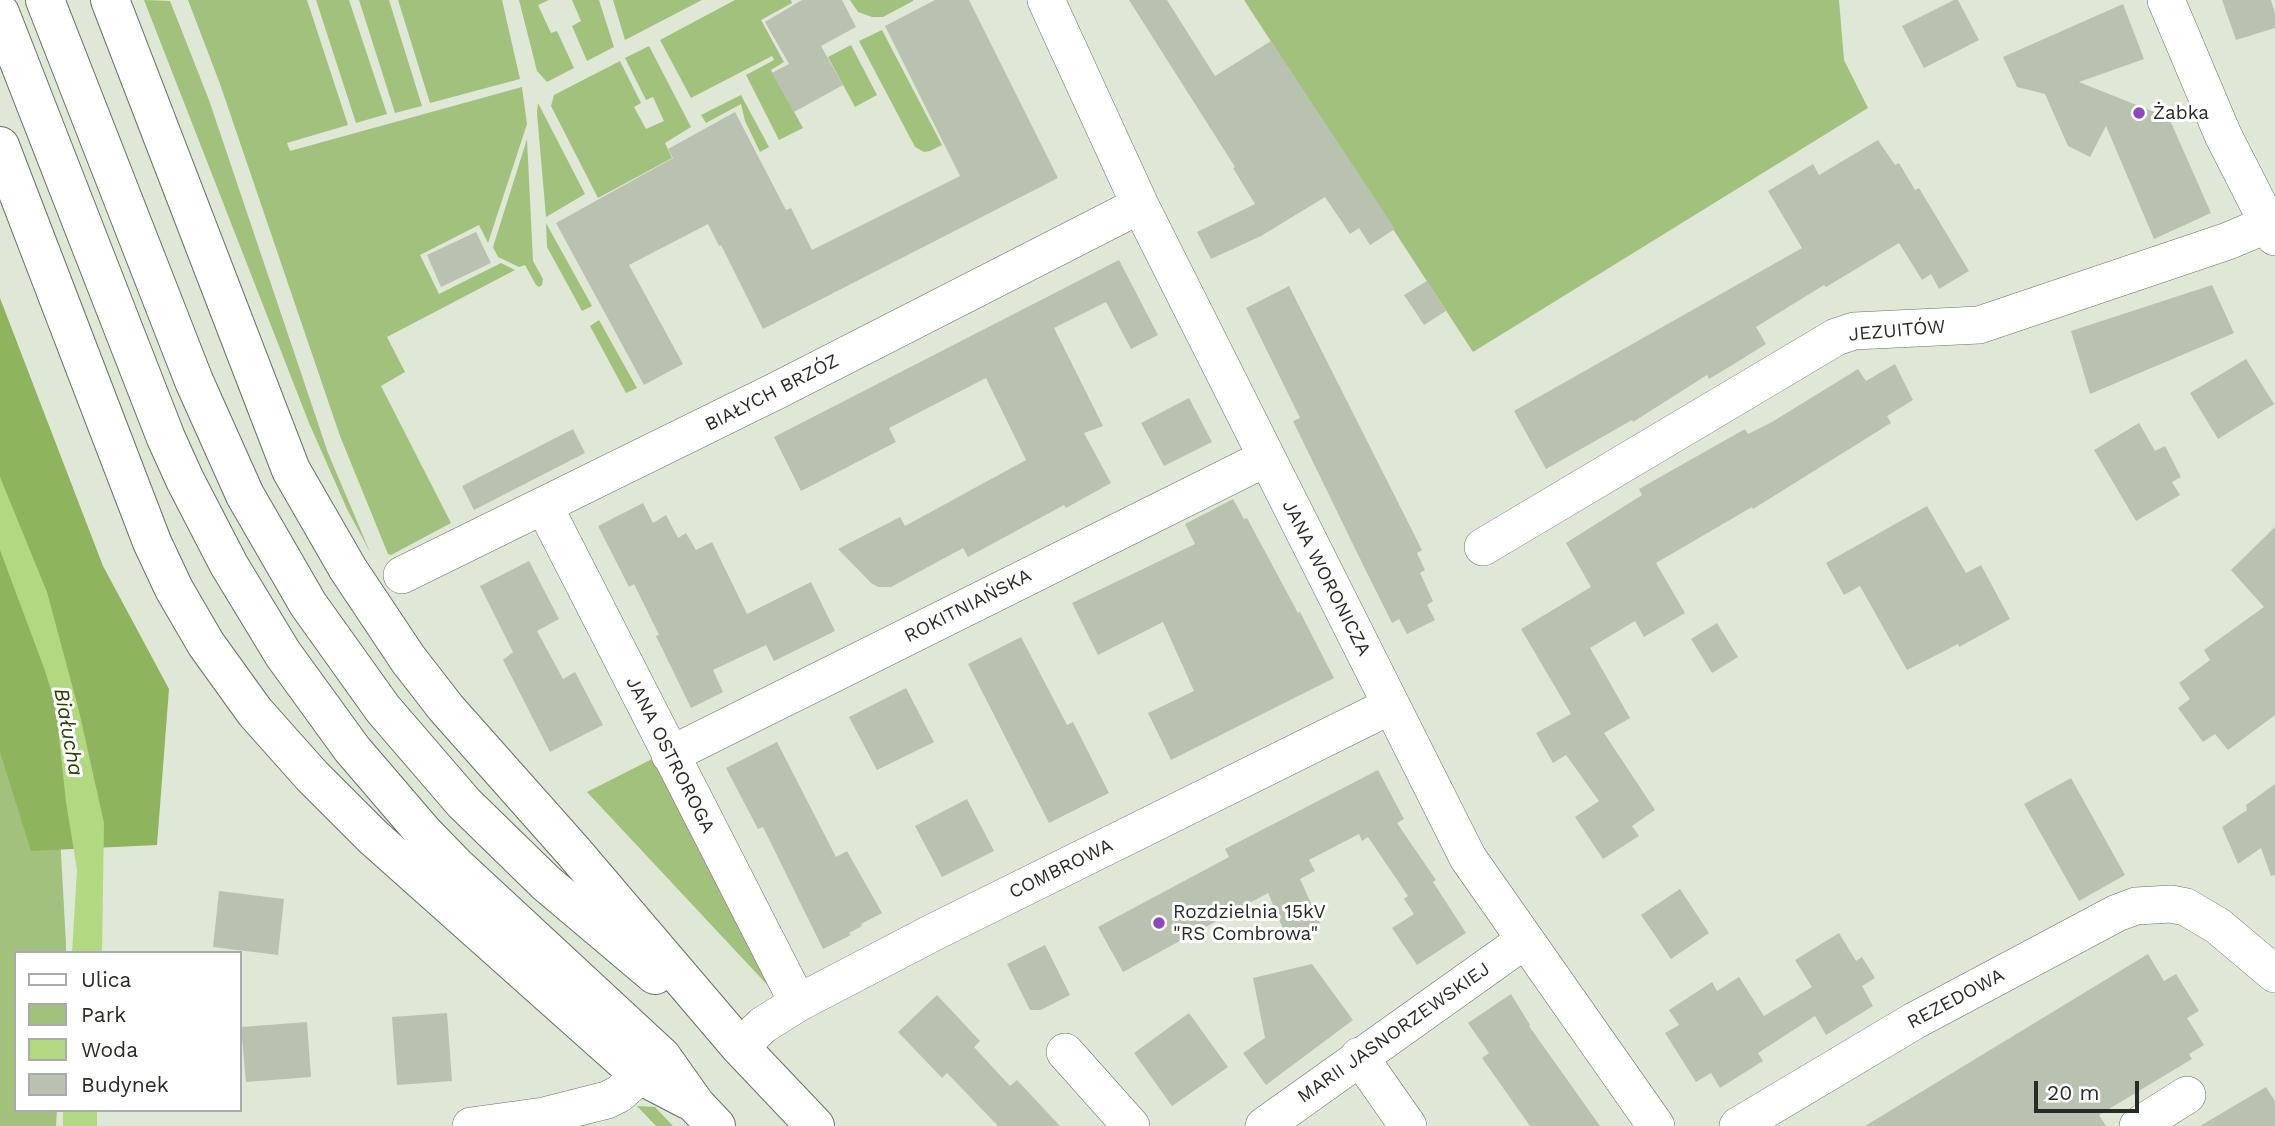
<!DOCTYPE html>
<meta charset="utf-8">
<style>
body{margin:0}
#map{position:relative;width:2275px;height:1126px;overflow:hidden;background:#dfe8d7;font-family:"Work Sans",sans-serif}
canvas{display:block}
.legend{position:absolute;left:14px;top:951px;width:228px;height:161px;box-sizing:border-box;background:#fff;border:2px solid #a9aba8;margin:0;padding:9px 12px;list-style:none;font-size:21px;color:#292c25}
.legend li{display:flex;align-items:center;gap:14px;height:35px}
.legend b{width:35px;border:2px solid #a9aba8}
.scale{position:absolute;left:2034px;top:1081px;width:105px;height:32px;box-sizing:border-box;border:4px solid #292c25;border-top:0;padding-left:9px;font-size:21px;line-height:24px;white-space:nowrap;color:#292c25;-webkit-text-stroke:5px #fff;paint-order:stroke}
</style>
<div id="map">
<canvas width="2275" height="1126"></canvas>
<ul class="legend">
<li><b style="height:9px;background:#fff"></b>Ulica</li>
<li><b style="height:19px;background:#a2c17d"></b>Park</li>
<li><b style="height:19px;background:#b1d981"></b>Woda</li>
<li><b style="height:19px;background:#b9c2b1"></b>Budynek</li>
</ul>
<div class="scale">20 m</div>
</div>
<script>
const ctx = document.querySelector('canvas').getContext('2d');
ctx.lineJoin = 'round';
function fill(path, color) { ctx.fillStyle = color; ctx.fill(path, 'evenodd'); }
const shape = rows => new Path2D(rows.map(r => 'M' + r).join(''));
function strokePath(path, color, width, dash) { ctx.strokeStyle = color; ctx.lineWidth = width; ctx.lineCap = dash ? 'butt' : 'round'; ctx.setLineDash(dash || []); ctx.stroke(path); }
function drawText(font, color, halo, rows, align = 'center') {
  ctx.font = font + ' "Work Sans",sans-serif'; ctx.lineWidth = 6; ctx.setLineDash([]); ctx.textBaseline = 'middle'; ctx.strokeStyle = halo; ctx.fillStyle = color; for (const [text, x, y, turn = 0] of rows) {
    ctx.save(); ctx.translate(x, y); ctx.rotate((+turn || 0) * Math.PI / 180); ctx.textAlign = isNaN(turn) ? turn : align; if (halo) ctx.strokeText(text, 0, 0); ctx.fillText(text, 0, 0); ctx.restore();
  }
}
const green = shape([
 [144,0,170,1,209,100,328,453,370,552,347,509,309,423],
 [188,0,307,0,348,125,287,143,290,151,522,87,527,124,488,243,479,225,420,255,439,294,501,263,515,270,387,337,405,372,381,386,451,523,391,555,388,554,340,436,220,84],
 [316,0,349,0,387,114,356,123],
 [359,0,389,0,422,106,395,113],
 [398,0,502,0,520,79,430,103],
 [519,0,549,0,538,5,551,33,557,31,574,68,547,82,537,71],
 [572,0,599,0,614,47,587,61,572,26,581,21],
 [613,0,702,0,625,40],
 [735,0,791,0,792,3,761,20,784,62,771,70,803,128,779,140,746,75,774,60,772,56,691,98,660,40],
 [850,0,913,0,913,1,883,17,872,17,858,12],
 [1244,0,1839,0,1844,60,1868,108,1473,352],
 [882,30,942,145,930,151,924,152,915,147,859,41],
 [851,45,877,95,855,107,828,57],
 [649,46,691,127,665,143,672,158,598,198,551,106,554,95,620,61,641,103,634,107,646,129,664,121,653,97,646,100,625,58],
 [741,95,769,147,760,152,745,121,741,104,706,123,701,115],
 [538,103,585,194,546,217,537,113],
 [527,139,533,261,543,279,542,285,539,287,536,285,525,265,519,267,498,257,493,247],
 [546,223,592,306,582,311,547,247],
 [599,320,637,388,626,393,590,326],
 [0,588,60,835,66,944,66,953,16,953,16,1110,57,1110,56,1126,0,1126],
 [656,757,773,991,587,792],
 [637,1106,655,1107,673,1126,656,1126]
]);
const forest = shape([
 [0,298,103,566,169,689,157,845,31,851,0,752]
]);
const water = shape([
 [0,477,47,592,79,711,104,823,102,953,72,953,77,870,66,802,57,718,53,696,44,668,0,550],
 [63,1110,97,1110,97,1126,63,1126]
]);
const building = shape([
 [802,0,842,0,856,27,821,46,843,85,794,112,772,73,789,64,765,22],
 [935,0,969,0,1058,178,763,329,721,245,719,246,708,224,629,265,683,364,644,385,556,223,673,158,668,149,735,112,786,210,791,208,812,250,960,176,885,26],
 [1129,0,1167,0,1215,76,1271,41,1395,229,1370,245,1359,228,1350,234,1325,197,1261,236,1211,259,1197,232,1255,204,1233,168,1235,167],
 [1954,0,1958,0,1979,40,1924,68,1902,26],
 [2222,0,2271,0,2275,14,2275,28,2236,40],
 [2123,4,2144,59,2079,82,2169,118,2211,213,2154,239,2106,126,2090,157,2068,146,2045,94,2017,87,2003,57],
 [1878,140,1895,165,1899,163,1915,190,1919,188,1969,271,1939,289,1931,274,1922,280,1899,243,1826,287,1824,285,1756,327,1766,344,1734,364,1709,379,1707,375,1633,422,1632,420,1546,469,1514,411,1802,248,1768,191,1813,164,1819,175],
 [476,232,491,263,441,287,427,255],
 [1119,260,1158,335,1131,349,1106,302,1054,328,1103,426,1084,433,1111,483,1066,508,1064,505,968,557,963,548,891,587,878,587,871,583,838,549,900,517,905,526,1026,460,986,378,889,428,896,442,801,491,774,437],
 [1427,281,1446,311,1424,325,1404,295],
 [2212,285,2234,333,2090,394,2071,331],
 [1289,286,1422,550,1417,553,1425,570,1420,573,1433,601,1427,605,1435,620,1407,634,1399,619,1392,623,1366,571,1293,421,1300,418,1246,308],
 [2246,359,2274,404,2218,439,2190,393],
 [1895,364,1913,400,1887,416,1891,423,1753,509,1752,507,1656,563,1685,613,1644,637,1635,621,1590,648,1630,718,1604,733,1655,810,1632,826,1639,836,1603,859,1575,817,1599,801,1566,755,1553,763,1536,733,1571,714,1521,629,1591,587,1566,543,1642,495,1639,489,1745,429,1748,434,1772,422,1858,369,1866,381],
 [1189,398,1212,442,1164,466,1141,423],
 [2139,423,2155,451,2165,446,2181,477,2172,482,2180,495,2136,521,2094,450],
 [573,429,585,453,474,510,462,486],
 [1233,499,1244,519,1247,518,1298,613,1300,612,1334,678,1171,760,1148,713,1194,691,1163,622,1098,655,1072,603,1195,544,1185,524],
 [643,503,653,523,666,515,678,538,686,533,696,550,712,542,747,614,811,582,835,631,774,661,766,645,713,670,723,692,691,708,656,636,659,635,634,584,629,587,598,526],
 [1927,506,1966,573,1981,565,2010,619,1959,647,1958,644,1907,670,1860,586,1844,595,1826,563],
 [2275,527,2275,715,2228,750,2215,734,2203,742,2178,708,2190,699,2179,683,2210,660,2204,650,2264,607,2231,570],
 [529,561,559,619,537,631,563,679,575,672,603,725,550,752,503,660,513,652,480,586],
 [1717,623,1738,657,1712,673,1691,639],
 [1021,637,1067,725,1073,722,1109,793,1049,823,968,664],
 [906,688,934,742,877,770,849,717],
 [777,742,836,857,847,851,882,913,861,924,862,926,849,933,851,935,823,949,763,827,758,829,726,768],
 [1378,770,1404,819,1397,823,1436,880,1433,882,1466,933,1417,965,1392,928,1414,914,1404,899,1408,896,1368,837,1362,841,1359,834,1309,860,1315,871,1300,879,1320,923,1287,938,1268,893,1123,972,1098,927,1229,857,1225,849],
 [2071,778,2125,875,2079,901,2024,804],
 [2275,784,2275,875,2271,876,2261,848,2238,864,2222,827,2247,810,2246,805],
 [967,799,994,851,942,877,915,826],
 [1680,889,1709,933,1671,959,1641,915],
 [219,891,284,899,278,955,213,947],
 [1839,933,1856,961,1862,957,1875,978,1862,986,1873,1006,1826,1035,1815,1016,1758,1053,1763,1061,1720,1088,1711,1073,1696,1082,1665,1033,1679,1025,1669,1010,1712,982,1717,991,1739,977,1764,1016,1812,987,1795,960],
 [1045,945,1070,995,1041,1010,1030,1010,1007,964],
 [2148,954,2164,981,2176,974,2199,1011,2187,1018,2204,1045,2189,1054,2192,1059,2099,1115,2106,1126,1865,1126],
 [1312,964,1353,1020,1266,1085,1243,1053,1265,1038,1253,978],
 [1511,994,1530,1025,1529,1026,1600,1126,1530,1126,1482,1058,1489,1053,1468,1023],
 [937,995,980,1041,974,1047,1010,1086,1017,1080,1060,1126,998,1126,947,1073,942,1078,898,1032],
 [447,1013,452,1081,397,1085,392,1017],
 [1189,1013,1228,1067,1172,1106,1134,1053],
 [307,1022,311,1077,246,1082,241,1027],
 [2266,1087,2275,1101,2275,1126,2200,1126]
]);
const minor = shape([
 [1046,0,1140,205,1468,858,1656,1126],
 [2166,0,2223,135,2275,237],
 [544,506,798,1003],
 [1483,547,1836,337,1854,331,1979,325,2228,241,2268,224],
 [402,575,776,391,1140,205],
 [670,755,1266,458],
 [740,1047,763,1025,798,1003,932,933,1390,706],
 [1065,1052,1131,1126],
 [1359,1056,1408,1126],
 [471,1126,544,1116,607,1100,619,1094,640,1075],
 [1264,1126,1525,940],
 [1738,1126,1914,1021,2117,913,2136,906,2171,904,2186,907,2218,926,2275,974],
 [2138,1126,2187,1095]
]);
const major = shape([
 [45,0,194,381,245,495,308,604,383,709,464,803,546,883,655,975],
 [110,0,291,470,348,569,408,659,446,708,573,851,740,1047,815,1126],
 [0,13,166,438,185,480,229,565,283,654,352,749,424,833,456,866,662,1057,696,1105,716,1126],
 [0,146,152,542,174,589,206,644,255,712,312,776,373,837,640,1075,688,1100]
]);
const markers = [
 [2139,113,7,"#8d48bc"],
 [1159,923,7,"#8d48bc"]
];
const poiNames = [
 ["Żabka",2153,113],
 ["Rozdzielnia 15kV",1173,912],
 ["\"RS Combrowa\"",1173,934]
];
const streetNames = [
 ["JEZUITÓW",1897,331,-5],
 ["BIAŁYCH BRZÓZ",772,393,-27],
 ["JANA WORONICZA",1326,578,63],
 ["ROKITNIAŃSKA",968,606,-27],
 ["JANA OSTROROGA",670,755,63],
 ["COMBROWA",1061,869,-26],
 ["REZEDOWA",1956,999,-28],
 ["MARII JASNORZEWSKIEJ",1394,1033,-35]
];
const waterNames = [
 ["Białucha",68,732,80]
];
fill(green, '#a2c17d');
fill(forest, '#8eb45e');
fill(water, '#b1d981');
fill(building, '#b9c2b1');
strokePath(minor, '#697161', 38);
strokePath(major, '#697161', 40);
strokePath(minor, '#fff', 37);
strokePath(major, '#fff', 38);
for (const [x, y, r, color] of markers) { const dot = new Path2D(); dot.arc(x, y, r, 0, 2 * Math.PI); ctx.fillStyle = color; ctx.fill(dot); strokePath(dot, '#fff', 2.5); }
drawText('19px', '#292c25', '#fff', poiNames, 'left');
drawText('19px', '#292c25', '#fff', streetNames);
drawText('italic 21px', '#284000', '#fff', waterNames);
</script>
